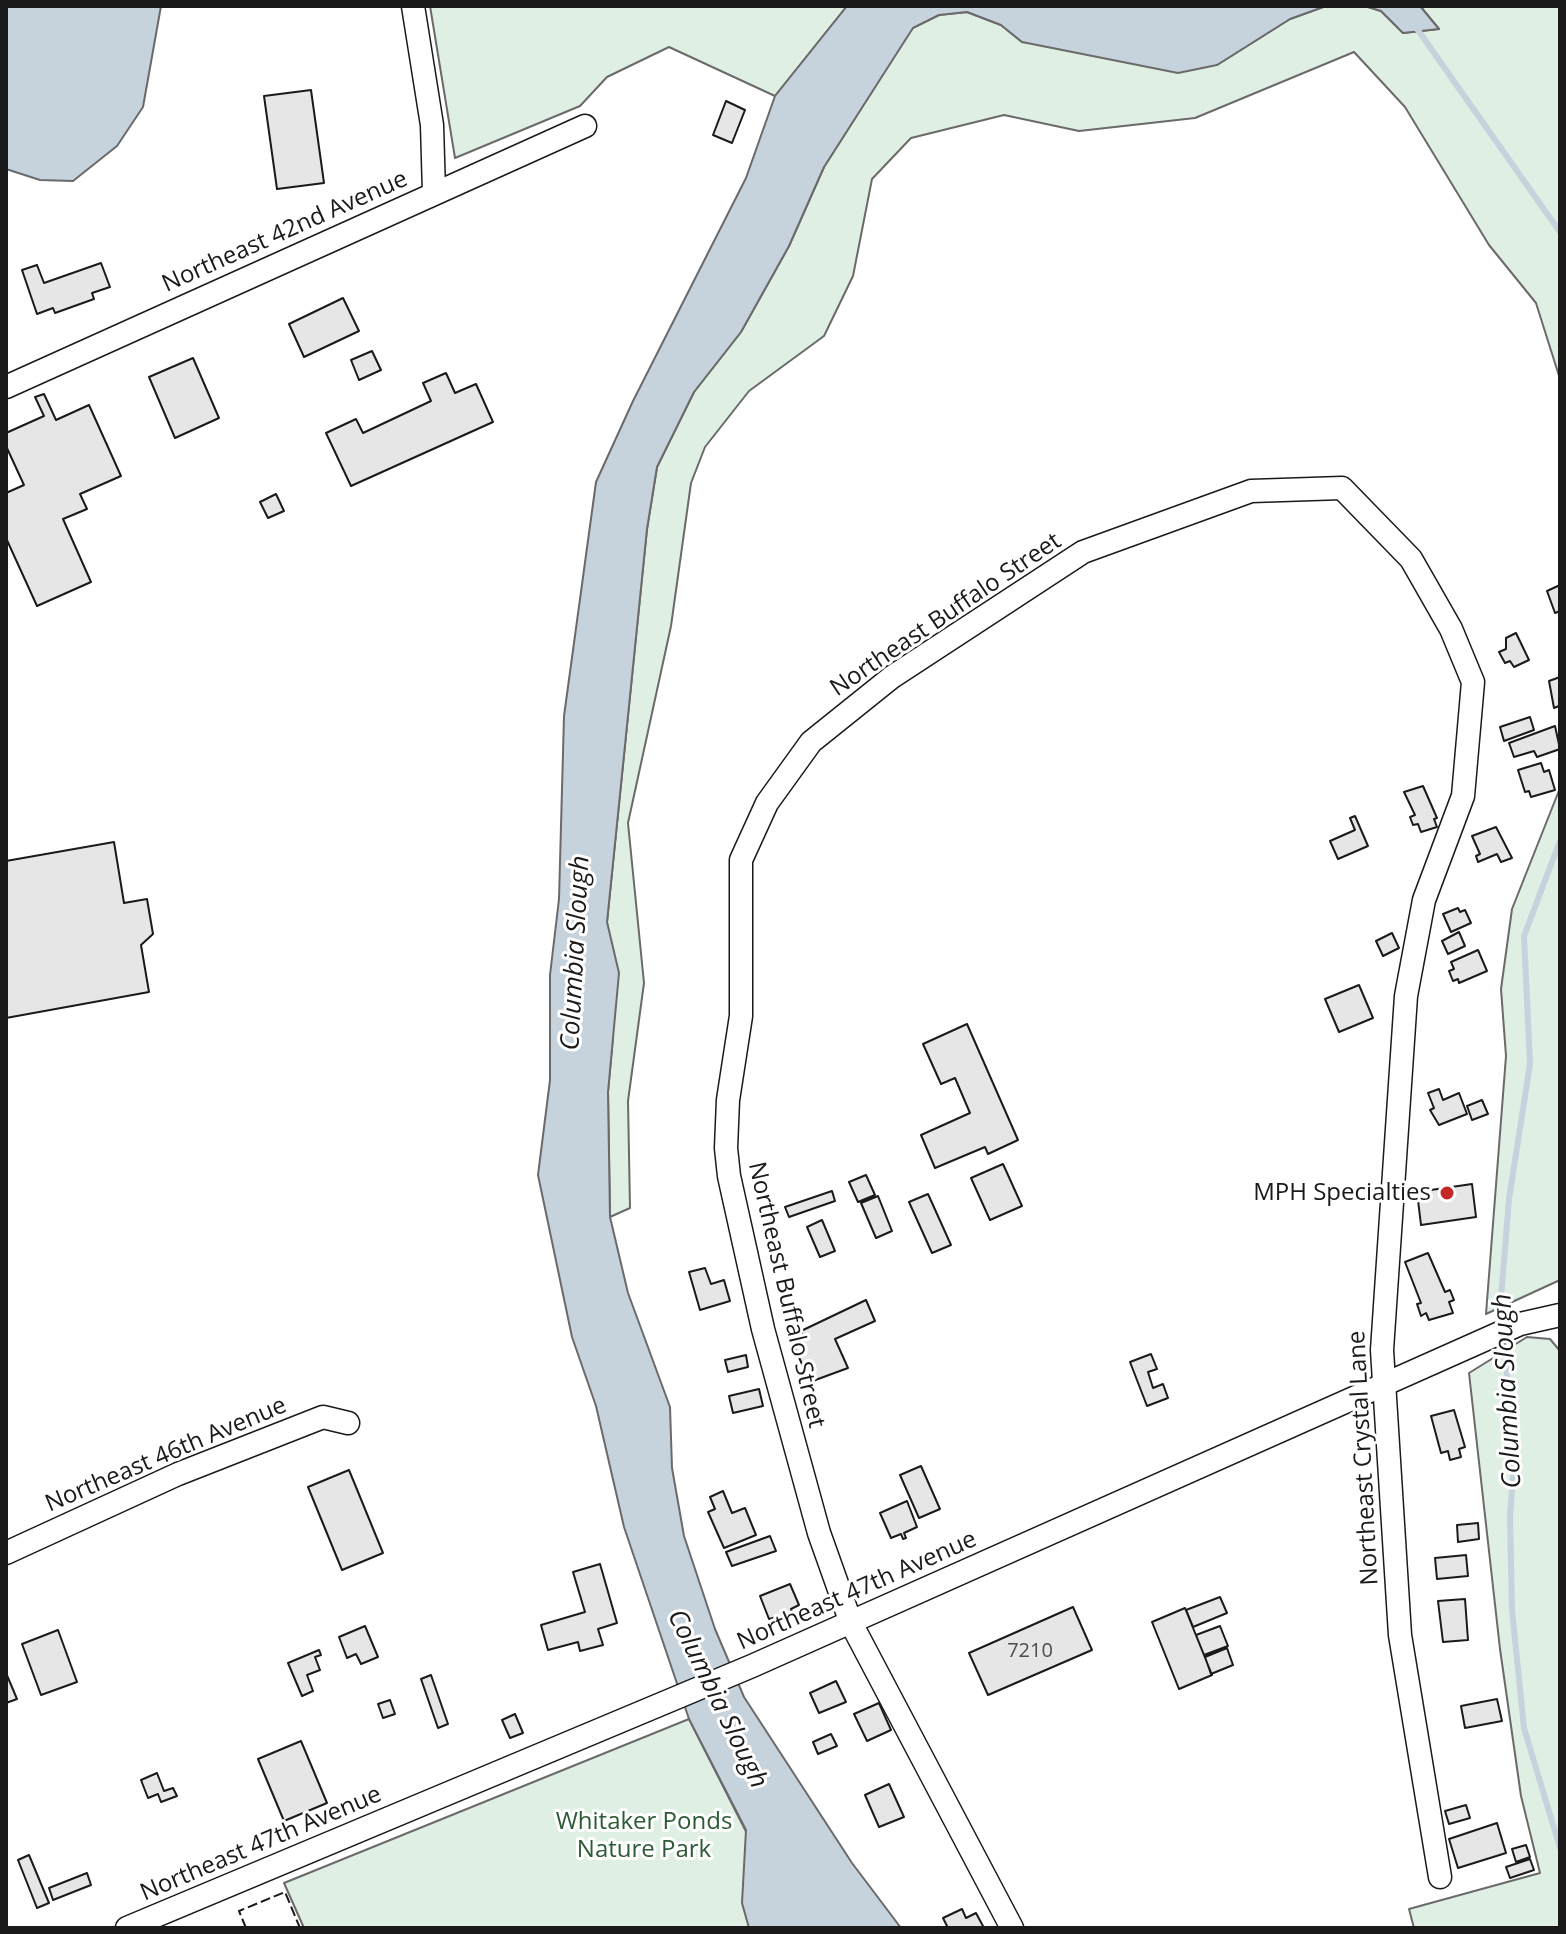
<!DOCTYPE html>
<style>
body{margin:0}
#map{position:relative;width:1566px;height:1934px;overflow:hidden;background:#fff;font-family:"Open Sans",sans-serif}
canvas{display:block}
.frame{position:absolute;inset:0;border:8px solid #1a1a1a;pointer-events:none}
</style>
<div id="map">
<canvas width="1566" height="1934"></canvas>
<div class="frame"></div>
</div>
<script>
const ctx = document.querySelector('canvas').getContext('2d');
ctx.lineJoin = 'round';
function fill(path, color) { ctx.fillStyle = color; ctx.fill(path, 'evenodd'); }
const shape = rows => new Path2D(rows.map(r => 'M' + r).join(''));
function strokePath(path, color, width, dash) { ctx.strokeStyle = color; ctx.lineWidth = width; ctx.lineCap = dash ? 'butt' : 'round'; ctx.setLineDash(dash || []); ctx.stroke(path); }
function drawText(font, color, halo, rows, align = 'center') {
  ctx.font = font + ' "Open Sans",sans-serif'; ctx.lineWidth = 6; ctx.setLineDash([]); ctx.textBaseline = 'middle'; ctx.strokeStyle = halo; ctx.fillStyle = color; for (const [text, x, y, turn = 0] of rows) {
    ctx.save(); ctx.translate(x, y); ctx.rotate((+turn || 0) * Math.PI / 180); ctx.textAlign = isNaN(turn) ? turn : align; if (halo) ctx.strokeText(text, 0, 0); ctx.fillText(text, 0, 0); ctx.restore();
  }
}
const green = shape([
 [430,6,847,6,775,96,669,47,607,77,580,106,455,158,430,6],
 [1326,6,1365,6,1381,11,1403,33,1439,29,1420,6,1560,6,1560,379,1536,303,1489,245,1405,107,1354,52,1195,118,1079,131,1004,115,911,138,872,179,853,276,824,336,749,391,705,447,691,483,671,626,628,823,644,983,628,1101,630,1208,610,1217,608,1092,613,1037,607,922,647,529,657,467,694,392,741,332,789,246,824,167,912,28,939,15,967,12,1001,25,1022,42,1217,65,1290,19,1326,6],
 [1560,788,1560,1280,1486,1314,1506,1056,1501,989,1512,909,1560,788],
 [1527,1337,1550,1339,1560,1351,1560,1928,1414,1928,1409,1909,1540,1873,1521,1796,1500,1649,1469,1373,1527,1337],
 [689,1719,768,1875,814,1928,304,1928,284,1883,689,1719]
]);
const water = shape([
 [6,6,161,6,143,107,117,146,73,181,40,180,6,169,6,6],
 [847,6,1326,6,1290,19,1217,65,1178,73,1022,42,1001,25,967,12,939,15,913,28,824,167,789,246,741,332,694,392,657,467,647,529,607,922,619,973,608,1092,610,1217,628,1293,670,1407,672,1468,684,1536,715,1629,744,1697,852,1863,901,1928,749,1928,742,1903,746,1830,689,1719,624,1527,596,1406,572,1337,538,1175,550,1080,550,975,559,899,564,716,596,482,633,401,746,178,775,96,847,6],
 [1365,6,1420,6,1439,29,1403,33,1381,11,1365,6]
]);
const stream = shape([
 [1415,26,1560,232],
 [1560,841,1524,936,1530,1064,1509,1199,1500,1310,1515,1450,1510,1517,1512,1610,1524,1728,1560,1848]
]);
const building = shape([
 [311,90,324,183,277,189,264,96,311,90],
 [726,101,745,110,732,143,713,135,726,101],
 [101,263,110,287,92,293,94,299,55,313,53,308,37,314,22,270,37,265,44,283,101,263],
 [343,298,359,331,304,357,289,324,343,298],
 [372,351,381,370,359,380,351,360,372,351],
 [193,358,219,418,175,438,149,377,193,358],
 [446,373,455,393,476,384,493,422,351,486,326,433,356,419,363,433,431,401,423,383,446,373],
 [44,394,56,420,89,405,121,476,80,494,87,509,63,519,91,582,37,606,6,538,6,493,24,485,6,446,6,433,44,416,35,397,44,394],
 [276,494,284,511,268,518,260,502,276,494],
 [1560,585,1560,611,1555,613,1547,591,1560,585],
 [1516,633,1529,660,1514,667,1510,661,1505,663,1499,652,1506,649,1506,638,1516,633],
 [1560,677,1560,710,1559,706,1554,708,1549,681,1560,677],
 [1530,717,1534,730,1504,741,1500,727,1530,717],
 [1555,726,1560,749,1537,757,1534,751,1514,757,1509,743,1555,726],
 [1541,763,1544,772,1549,770,1555,790,1531,797,1529,791,1525,792,1518,770,1541,763],
 [1423,786,1437,818,1434,819,1437,827,1421,832,1418,824,1413,825,1410,817,1415,815,1404,792,1423,786],
 [1355,816,1368,846,1338,859,1330,841,1355,830,1350,818,1355,816],
 [1496,827,1512,858,1501,862,1497,854,1478,862,1476,856,1480,854,1472,836,1496,827],
 [114,842,124,903,147,899,153,934,141,945,149,992,6,1018,6,861,114,842],
 [1458,908,1460,912,1465,910,1471,923,1451,932,1443,914,1458,908],
 [1459,932,1465,946,1448,954,1442,941,1459,932],
 [1392,933,1399,948,1383,956,1376,941,1392,933],
 [1478,950,1487,971,1459,983,1458,979,1453,981,1449,971,1454,969,1451,962,1478,950],
 [1359,985,1373,1018,1339,1032,1325,999,1359,985],
 [967,1024,1018,1140,988,1154,985,1147,935,1168,921,1135,970,1113,955,1078,941,1084,923,1044,967,1024],
 [1439,1089,1443,1100,1459,1093,1467,1114,1439,1125,1430,1110,1434,1108,1428,1093,1439,1089],
 [1482,1100,1488,1114,1472,1120,1467,1106,1482,1100],
 [1003,1164,1022,1206,990,1220,971,1178,1003,1164],
 [866,1175,875,1195,858,1202,849,1182,866,1175],
 [1472,1184,1476,1217,1421,1225,1417,1192,1472,1184],
 [832,1191,835,1201,789,1217,785,1207,832,1191],
 [928,1194,951,1245,932,1253,909,1202,928,1194],
 [878,1196,892,1231,876,1238,861,1203,878,1196],
 [822,1220,835,1251,820,1257,807,1227,822,1220],
 [1428,1253,1445,1292,1450,1290,1454,1300,1449,1302,1453,1313,1429,1320,1426,1313,1421,1316,1417,1304,1421,1303,1405,1262,1428,1253],
 [705,1268,711,1284,724,1280,730,1301,700,1310,689,1272,705,1268],
 [866,1300,875,1321,835,1339,848,1368,810,1382,793,1344,805,1339,801,1331,866,1300],
 [1151,1354,1157,1369,1148,1372,1153,1388,1163,1384,1168,1398,1147,1406,1130,1362,1151,1354],
 [746,1355,748,1367,728,1372,725,1360,746,1355],
 [759,1389,763,1406,733,1413,729,1396,759,1389],
 [1454,1410,1465,1447,1459,1449,1461,1457,1450,1460,1448,1451,1441,1453,1431,1416,1454,1410],
 [921,1466,940,1509,919,1518,900,1475,921,1466],
 [349,1470,383,1553,342,1570,308,1487,349,1470],
 [723,1491,732,1513,745,1508,756,1535,724,1548,708,1512,715,1509,710,1497,723,1491],
 [907,1501,917,1527,904,1533,906,1538,903,1539,901,1534,891,1538,880,1513,907,1501],
 [1478,1523,1479,1539,1458,1542,1457,1525,1478,1523],
 [770,1536,776,1551,732,1566,726,1552,770,1536],
 [1466,1555,1468,1576,1437,1579,1435,1558,1466,1555],
 [600,1564,617,1623,598,1629,603,1645,580,1651,578,1642,548,1650,541,1625,585,1612,573,1572,600,1564],
 [790,1584,799,1605,791,1609,792,1613,769,1619,760,1596,790,1584],
 [1220,1597,1227,1613,1193,1627,1186,1610,1220,1597],
 [1465,1599,1468,1640,1443,1642,1438,1601,1465,1599],
 [1073,1607,1092,1650,988,1695,969,1653,1073,1607],
 [1185,1608,1212,1675,1179,1689,1152,1622,1185,1608],
 [365,1626,378,1657,361,1664,356,1654,347,1658,339,1637,365,1626],
 [1220,1626,1228,1646,1204,1655,1196,1635,1220,1626],
 [58,1630,77,1682,41,1695,22,1644,58,1630],
 [1227,1648,1233,1665,1211,1674,1205,1657,1227,1648],
 [319,1650,321,1655,315,1657,320,1670,307,1675,313,1691,302,1696,288,1663,319,1650],
 [6,1673,17,1699,6,1703,6,1673],
 [431,1675,448,1724,438,1728,421,1679,431,1675],
 [836,1681,846,1702,819,1713,810,1693,836,1681],
 [1497,1699,1502,1721,1465,1728,1461,1706,1497,1699],
 [390,1700,395,1714,383,1718,378,1704,390,1700],
 [879,1703,891,1730,867,1741,854,1714,879,1703],
 [515,1714,523,1733,510,1738,502,1720,515,1714],
 [831,1734,837,1746,818,1754,813,1742,831,1734],
 [301,1741,327,1803,284,1821,258,1759,301,1741],
 [157,1773,164,1791,173,1788,177,1796,161,1802,158,1794,148,1798,141,1780,157,1773],
 [889,1784,904,1817,879,1827,865,1795,889,1784],
 [1466,1805,1470,1818,1449,1824,1445,1811,1466,1805],
 [1497,1823,1506,1853,1458,1868,1449,1839,1497,1823],
 [1526,1845,1530,1857,1516,1862,1512,1849,1526,1845],
 [29,1855,49,1903,37,1908,18,1860,29,1855],
 [1530,1859,1534,1870,1510,1878,1506,1867,1530,1859],
 [87,1873,91,1885,53,1900,49,1888,87,1873],
 [962,1909,966,1918,976,1913,984,1928,948,1928,943,1918,962,1909]
]);
const minor = shape([
 [413,6,432,125,434,193],
 [6,387,585,126],
 [6,1553,178,1474,323,1417,348,1423],
 [127,1928,752,1666,1520,1324,1560,1315],
 [1012,1928,851,1623,819,1533,763,1329,729,1176,726,1148,728,1100,741,1016,741,860,767,803,811,742,892,677,1083,552,1251,491,1342,488,1411,559,1451,629,1473,682,1463,796,1424,900,1406,996,1382,1350,1400,1635,1440,1877]
]);
const fence = shape([
 [246,1928,239,1911,285,1892,300,1928]
]);
const markers = [
 [1447,1193,8,"#c62828"]
];
const numberNames = [
 ["7210",1030,1651]
];
const streetNames = [
 ["Northeast 42nd Avenue",285,232,-24],
 ["Northeast Buffalo Street",946,615,-34],
 ["Northeast Buffalo Street",786,1295,77],
 ["Northeast 46th Avenue",166,1455,-23],
 ["Northeast Crystal Lane",1364,1458,-93],
 ["Northeast 47th Avenue",857,1591,-24],
 ["Northeast 47th Avenue",261,1844,-23]
];
const poiNames = [
 ["MPH Specialties",1431,1193]
];
const parkNames = [
 ["Whitaker Ponds",644,1822],
 ["Nature Park",644,1850]
];
const waterNames = [
 ["Columbia Slough",576,953,-87],
 ["Columbia Slough",1508,1391,-93],
 ["Columbia Slough",717,1699,64]
];
fill(green, '#e0efe3');
strokePath(green, '#6a6a6a', 2);
fill(water, '#c6d2dc');
strokePath(water, '#6a6a6a', 2);
strokePath(stream, '#c6d2dc', 6);
fill(building, '#e6e6e6');
strokePath(building, '#1a1a1a', 2);
strokePath(minor, '#1a1a1a', 25);
strokePath(minor, '#fff', 22);
strokePath(fence, '#1a1a1a', 2, [10, 4]);
for (const [x, y, r, color] of markers) { const dot = new Path2D(); dot.arc(x, y, r, 0, 2 * Math.PI); ctx.fillStyle = color; ctx.fill(dot); strokePath(dot, '#fff', 3); }
drawText('20px', '#4d4d4d', null, numberNames);
drawText('24px', '#1a1a1a', '#fff', streetNames);
drawText('24px', '#1a1a1a', '#fff', poiNames, 'right');
drawText('24px', '#2b5a34', '#fff', parkNames);
drawText('italic 26px', '#1a1a1a', '#fff', waterNames);
</script>
